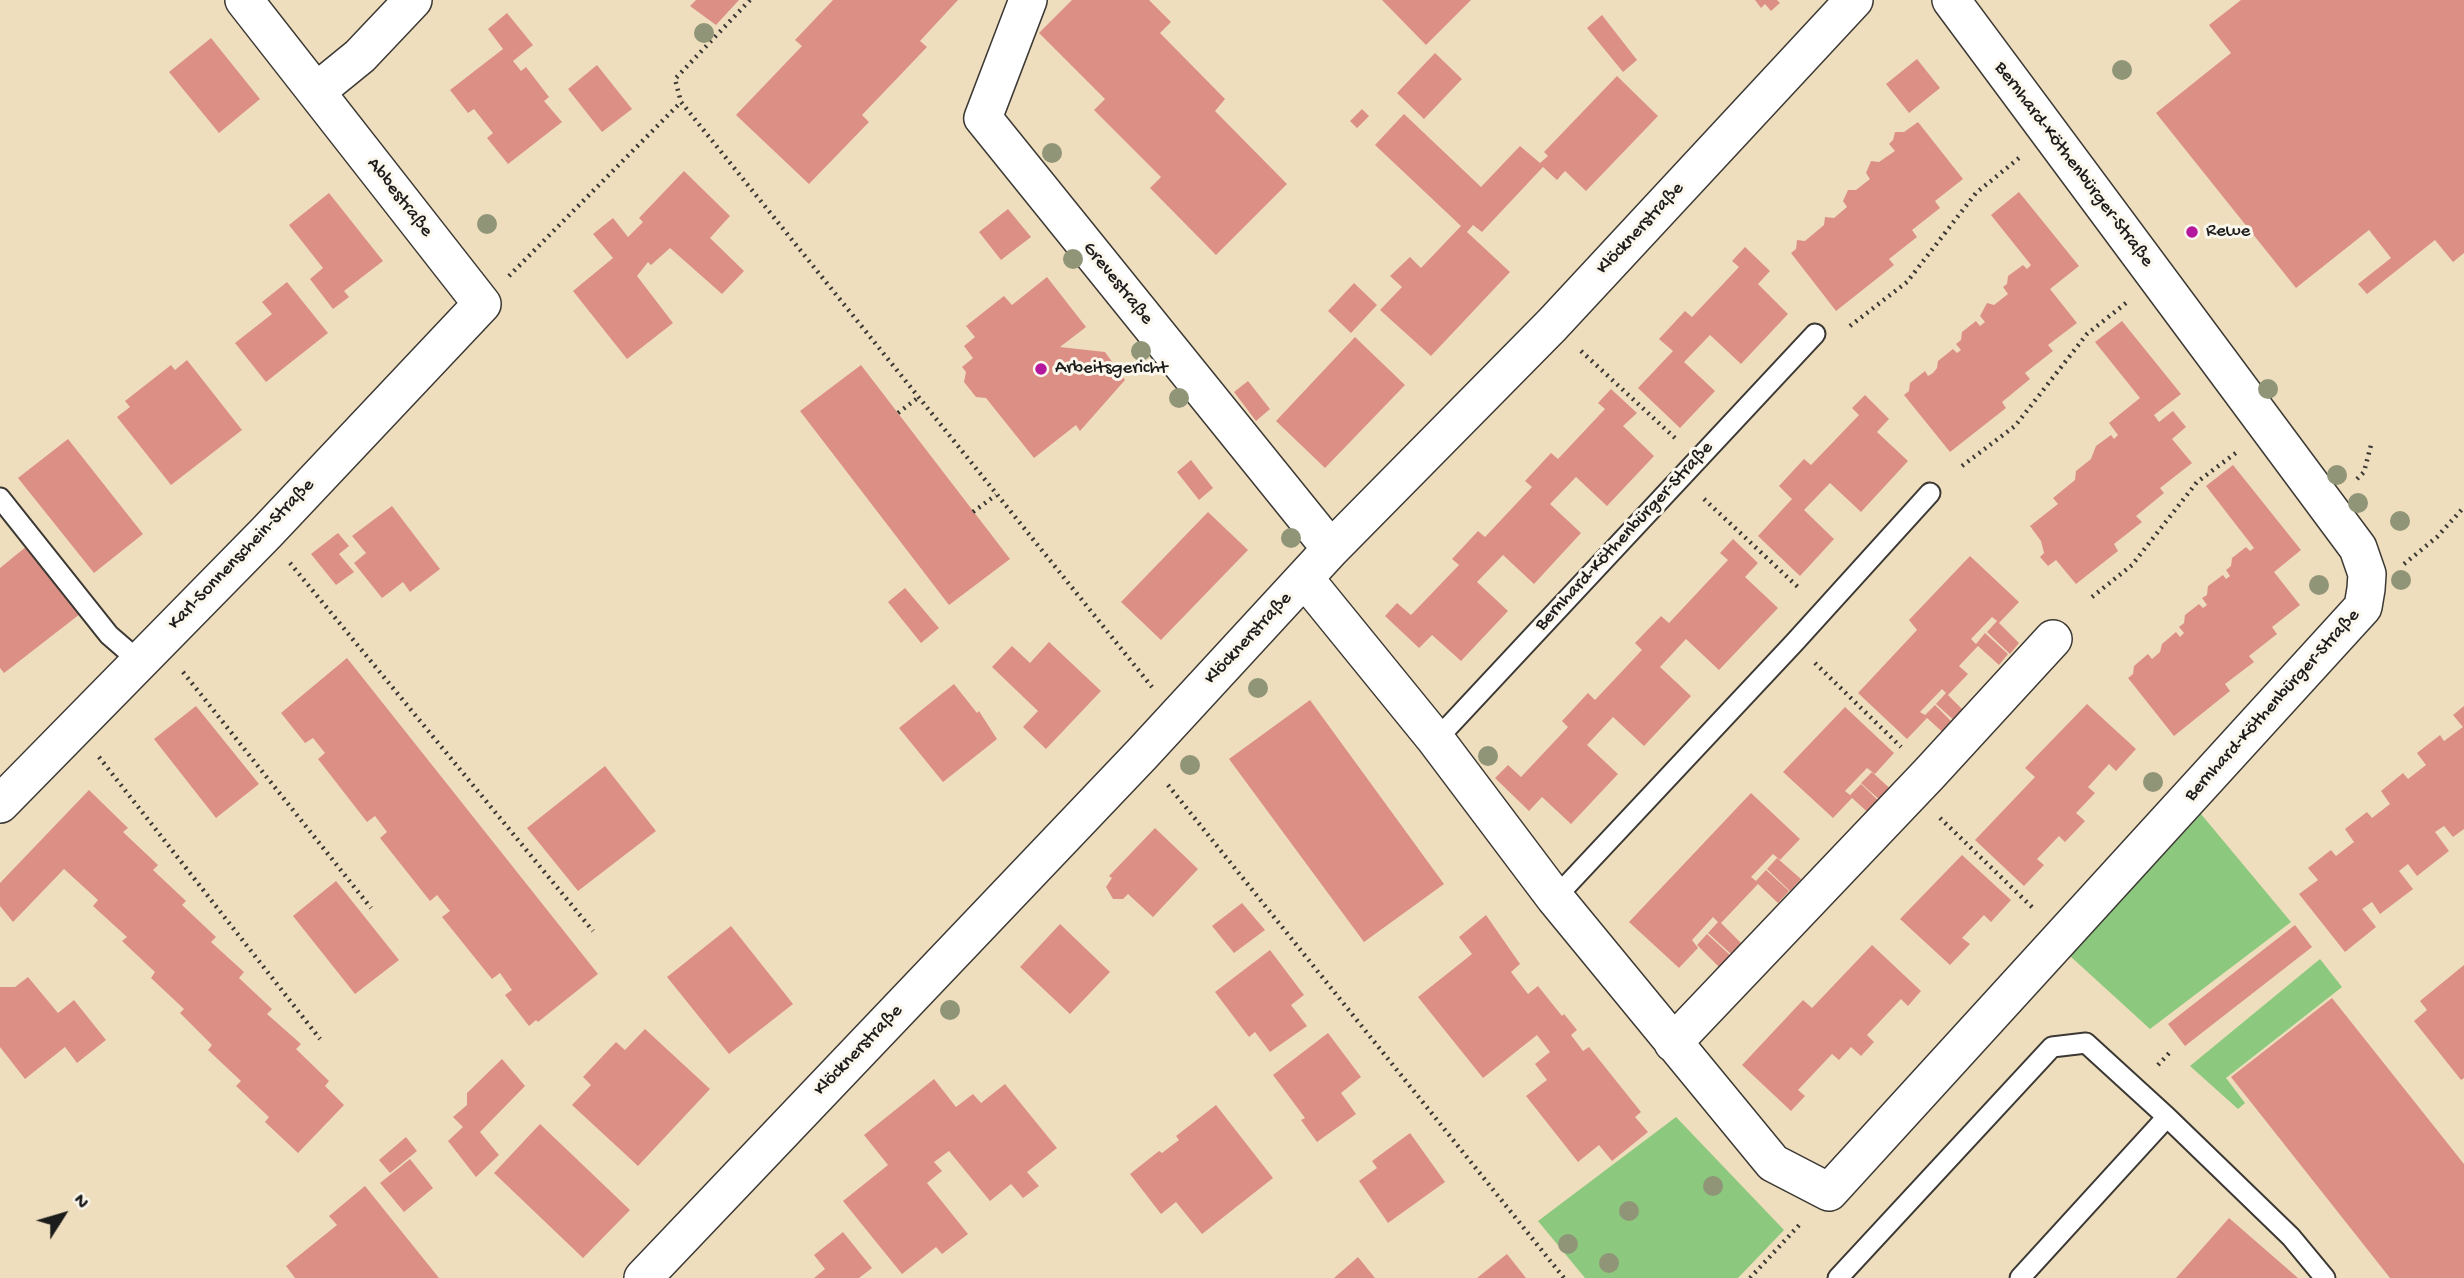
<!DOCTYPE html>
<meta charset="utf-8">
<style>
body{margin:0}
#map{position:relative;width:2464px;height:1278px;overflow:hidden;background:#eedebd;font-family:"Gochi Hand",sans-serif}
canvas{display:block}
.north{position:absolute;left:28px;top:1180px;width:70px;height:70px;-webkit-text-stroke:5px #fbf7ec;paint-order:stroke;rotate:53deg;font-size:19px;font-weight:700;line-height:28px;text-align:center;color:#1c1c1c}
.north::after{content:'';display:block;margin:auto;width:24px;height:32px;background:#1c1c1c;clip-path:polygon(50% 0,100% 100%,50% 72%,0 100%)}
</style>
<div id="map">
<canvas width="2464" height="1278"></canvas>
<div class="north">N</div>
</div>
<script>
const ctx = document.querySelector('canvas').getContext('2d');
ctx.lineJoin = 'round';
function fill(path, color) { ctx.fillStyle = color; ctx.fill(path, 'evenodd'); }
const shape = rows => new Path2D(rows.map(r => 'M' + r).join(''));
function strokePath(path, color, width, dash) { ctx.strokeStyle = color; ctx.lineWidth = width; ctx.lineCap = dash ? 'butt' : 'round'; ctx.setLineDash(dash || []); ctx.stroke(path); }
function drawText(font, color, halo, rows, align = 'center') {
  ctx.font = font + ' "Gochi Hand",sans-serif'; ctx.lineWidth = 6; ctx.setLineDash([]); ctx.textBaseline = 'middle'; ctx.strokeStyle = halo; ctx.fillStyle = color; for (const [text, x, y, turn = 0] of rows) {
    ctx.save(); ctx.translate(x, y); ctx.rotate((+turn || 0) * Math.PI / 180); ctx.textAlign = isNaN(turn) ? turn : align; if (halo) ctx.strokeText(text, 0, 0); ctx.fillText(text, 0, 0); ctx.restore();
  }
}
const green = shape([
 [2201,814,2291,922,2150,1029,2070,956],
 [2320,959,2342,987,2226,1078,2245,1103,2238,1109,2190,1066],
 [1676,1117,1784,1230,1738,1278,1585,1278,1538,1221]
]);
const building = shape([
 [696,0,739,0,716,25,690,6],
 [833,0,958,0,920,41,927,47,862,115,869,122,809,184,736,115,802,46,795,40],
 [1072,0,1149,0,1171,22,1160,33,1225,99,1215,111,1287,184,1216,255,1150,188,1161,177,1094,110,1105,99,1039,33],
 [1382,0,1471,0,1426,45],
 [1755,0,1777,0,1780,3,1771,11,1765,4,1761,8],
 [2241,0,2464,0,2464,253,2453,262,2435,240,2367,294,2358,284,2391,258,2369,230,2296,288,2156,113,2231,53,2209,25],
 [507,13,533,45,513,61,521,71,526,67,549,97,544,101,562,122,508,164,487,138,493,133,474,109,468,113,450,90,503,49,488,29],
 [1602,15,1637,60,1623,72,1587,28],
 [211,38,260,99,219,133,169,72],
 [1435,53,1462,79,1424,119,1397,93],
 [1917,59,1940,88,1909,113,1886,84],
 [597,65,632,109,602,132,568,89],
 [1617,76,1658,116,1586,191,1565,171,1557,180,1543,167,1482,232,1473,225,1467,232,1510,272,1431,356,1380,310,1402,287,1390,276,1410,257,1421,268,1461,226,1375,145,1404,114,1481,187,1520,146,1540,163,1548,156,1544,152],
 [1362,109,1369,116,1357,128,1350,121],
 [1918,122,1963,179,1935,201,1940,208,1912,230,1917,237,1889,259,1894,265,1836,311,1791,253,1796,249,1797,240,1805,241,1824,225,1825,217,1834,218,1847,207,1843,201,1848,190,1856,190,1870,179,1866,173,1871,161,1879,162,1895,151,1889,144,1893,140,1895,132,1904,132],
 [684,171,730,216,710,238,744,271,722,294,670,248,651,265,648,262,637,276,673,323,627,359,573,291,613,258,593,234,613,218,628,237,643,222,639,218],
 [2019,192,2079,266,2050,289,2077,323,2048,345,2053,351,2025,373,2030,379,2002,402,2006,408,1950,452,1904,395,1909,391,1910,383,1925,371,1928,376,1933,373,1937,368,1938,361,1953,349,1957,353,1961,350,1956,344,1961,340,1962,332,1976,321,1980,326,1985,322,1980,316,1987,303,1994,305,2008,294,2003,287,2007,284,2008,276,2023,265,2027,269,2031,265,1991,215],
 [329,193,383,261,344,291,349,297,333,309,310,279,323,268,289,225],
 [1008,209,1031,237,1001,260,979,232],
 [1745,247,1770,271,1758,284,1788,314,1741,364,1710,335,1684,362,1715,391,1680,428,1638,388,1673,351,1659,339,1685,311,1692,317,1739,267,1732,261],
 [1047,277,1086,327,1060,347,1105,352,1125,380,1080,431,1076,425,1034,458,986,398,976,397,964,382,966,372,962,367,973,358,964,346,975,337,966,326,1004,296,1012,305],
 [287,282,328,333,266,382,235,343,272,314,262,302],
 [1354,283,1377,305,1351,333,1328,311],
 [2122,321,2181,394,2154,415,2159,422,2173,411,2186,427,2172,439,2192,463,2160,488,2164,493,2136,516,2142,522,2114,544,2118,551,2076,584,2056,560,2048,566,2040,557,2044,553,2041,541,2030,526,2058,504,2053,498,2075,480,2076,471,2091,459,2096,446,2111,435,2114,439,2118,435,2109,423,2140,398,2095,342],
 [1355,337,1405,385,1325,468,1276,421],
 [187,360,242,430,171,485,117,417,130,407,125,401,171,365,175,370],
 [861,365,1010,559,949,605,800,411],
 [1248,381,1270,409,1256,421,1234,392],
 [1611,389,1637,413,1623,426,1654,456,1607,506,1576,477,1550,504,1581,533,1534,584,1503,555,1477,582,1508,611,1461,661,1432,635,1419,648,1385,616,1397,603,1411,615,1459,565,1452,559,1478,531,1485,537,1532,487,1525,481,1551,453,1558,459,1605,409,1598,403],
 [1865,395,1889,419,1877,432,1908,461,1861,512,1830,483,1804,510,1834,539,1800,576,1758,536,1792,499,1779,486,1804,459,1811,465,1859,415,1852,408],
 [68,439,143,534,94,573,18,478],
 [1191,460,1213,488,1199,500,1177,472],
 [2233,465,2301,550,2274,572,2300,605,2272,627,2277,634,2249,656,2254,662,2225,684,2230,691,2174,736,2128,678,2133,674,2134,666,2148,654,2152,659,2160,652,2162,644,2176,632,2180,637,2184,633,2179,627,2184,623,2185,615,2199,604,2203,608,2207,605,2202,598,2207,595,2208,586,2223,575,2226,579,2230,576,2226,570,2231,566,2232,558,2246,547,2250,551,2254,548,2206,486],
 [392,506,440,569,410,592,403,582,382,598,354,563,366,553,352,536],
 [1208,512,1248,550,1161,640,1121,602],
 [338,533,349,546,339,554,354,572,336,585,311,554],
 [1733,539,1758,563,1745,577,1778,608,1719,670,1686,639,1660,667,1691,696,1644,746,1613,717,1587,745,1618,774,1571,824,1542,797,1529,811,1495,778,1508,765,1521,777,1568,727,1562,721,1588,693,1595,700,1642,650,1635,643,1661,616,1669,623,1728,560,1720,553],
 [27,546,80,614,4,673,0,668,0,568],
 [1970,556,2019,602,1999,623,2019,643,2010,654,1987,632,1997,621,1992,617,1971,639,1976,644,1985,633,2008,654,1999,665,1978,646,1959,666,1968,674,1948,695,1968,715,1959,725,1936,704,1946,693,1942,689,1920,712,1925,715,1935,705,1957,727,1948,737,1927,718,1907,739,1858,693,1917,630,1909,620],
 [905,588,939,628,921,643,888,602],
 [1049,642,1101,691,1046,749,1023,727,1038,711,992,667,1012,646,1030,663],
 [347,658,598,974,538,1022,536,1020,529,1026,505,995,512,990,500,973,492,979,442,917,450,911,437,895,430,901,380,838,387,832,375,816,367,822,318,759,325,753,313,738,305,743,281,713],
 [954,684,977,713,979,711,997,739,943,782,899,728],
 [1310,700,1444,884,1364,942,1229,759],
 [2087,704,2136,749,2116,771,2109,764,2088,787,2095,793,2076,813,2085,821,2065,842,2059,836,2037,859,2044,865,2024,886,1975,840,2035,777,2025,768],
 [196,706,259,784,216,818,154,739],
 [2464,706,2464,829,2453,837,2444,826,2435,832,2449,851,2417,876,2408,864,2399,871,2413,889,2380,914,2372,902,2362,909,2376,927,2345,952,2299,894,2318,880,2308,868,2331,850,2336,856,2354,842,2345,829,2367,812,2372,818,2390,804,2381,791,2403,773,2408,779,2426,765,2417,753,2440,735,2444,741,2463,727,2453,715],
 [1845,707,1894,753,1875,774,1867,768,1845,791,1850,795,1861,784,1884,806,1873,817,1852,798,1833,818,1783,772],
 [605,766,656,831,578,891,527,828],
 [1872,772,1895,793,1884,804,1861,783],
 [89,790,128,828,123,832,158,865,153,870,186,901,182,905,216,937,211,942,244,972,239,978,272,1009,267,1014,301,1044,296,1049,329,1081,325,1086,344,1105,298,1153,265,1122,269,1117,236,1086,241,1081,208,1050,212,1045,180,1013,184,1009,151,978,155,972,122,941,127,937,93,906,98,900,64,869,13,922,0,906,0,883],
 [1751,793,1800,839,1780,860,1773,854,1751,877,1756,881,1766,870,1789,891,1778,903,1758,884,1721,923,1741,943,1731,954,1708,933,1718,922,1713,917,1692,940,1698,948,1679,968,1629,922],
 [1155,828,1198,869,1153,917,1128,894,1123,899,1113,899,1106,887,1112,878,1109,876],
 [1962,855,2011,900,1991,922,1984,915,1962,938,1970,944,1950,965,1900,919],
 [1777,858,1801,879,1790,891,1767,869],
 [336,881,399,960,355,994,293,916],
 [1242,903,1265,930,1234,953,1212,926],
 [1486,915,1520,964,1511,972,1528,994,1538,986,1562,1016,1564,1014,1577,1030,1571,1035,1583,1051,1589,1047,1641,1112,1635,1117,1648,1132,1612,1161,1599,1145,1578,1162,1526,1096,1547,1080,1535,1064,1550,1052,1537,1035,1483,1078,1418,997,1472,954,1459,937],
 [1060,924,1110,972,1070,1014,1020,967],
 [2295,925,2312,947,2185,1046,2168,1024],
 [731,926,793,1004,729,1054,667,977],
 [1707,934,1730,955,1719,967,1697,945],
 [1872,945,1921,991,1908,1006,1901,999,1867,1035,1874,1042,1861,1056,1851,1047,1839,1060,1832,1054,1798,1090,1805,1096,1791,1111,1742,1065,1803,1000,1812,1008],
 [1270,950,1304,995,1291,1005,1307,1026,1270,1052,1255,1032,1249,1037,1215,992],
 [2464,965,2464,1078,2461,1080,2414,1021,2427,1010,2420,1001],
 [28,977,58,1013,74,1000,106,1040,77,1063,65,1047,25,1079,0,1047,0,987,15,987],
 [2332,998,2464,1164,2464,1278,2390,1278,2231,1077],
 [645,1029,710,1089,638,1166,572,1105,591,1085,583,1077,616,1042,625,1050],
 [1328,1033,1361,1077,1341,1093,1356,1114,1317,1142,1301,1120,1305,1118,1273,1075],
 [502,1059,525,1086,480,1132,499,1155,476,1177,448,1141,463,1127,453,1117,467,1105,467,1093],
 [934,1079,956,1107,973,1094,981,1103,1005,1084,1057,1148,1027,1172,1039,1186,1023,1198,1011,1184,990,1201,949,1151,934,1162,942,1171,927,1183,968,1234,942,1254,936,1247,902,1274,843,1201,888,1165,864,1135],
 [1216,1105,1273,1178,1202,1234,1176,1202,1161,1214,1130,1174,1159,1151,1162,1153,1179,1140,1176,1136],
 [540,1124,630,1210,583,1258,494,1173],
 [1410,1133,1445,1182,1388,1223,1359,1181,1377,1168,1372,1161],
 [406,1137,417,1151,390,1173,379,1160],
 [410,1159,433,1188,404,1212,380,1183],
 [365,1186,439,1278,295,1278,286,1266,337,1225,329,1216],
 [2229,1218,2298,1278,2176,1278],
 [843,1232,872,1268,859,1278,814,1278,825,1269,814,1255],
 [1507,1254,1526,1278,1477,1278],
 [1358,1257,1375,1278,1334,1278]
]);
const path = shape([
 [750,0,675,79,681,102,1152,687],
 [509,276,681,102],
 [1850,326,1907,282,1976,193,2019,158],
 [1581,351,1675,438],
 [898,413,919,397],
 [1962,466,2015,426,2087,334,2126,303],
 [2357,479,2364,472,2371,445],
 [1704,499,1800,589],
 [973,512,996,495],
 [290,563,593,931],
 [2404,564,2437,537,2464,507],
 [2092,597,2132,565,2197,482,2237,452],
 [1815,663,1901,747],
 [183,672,371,908],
 [99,757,320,1039],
 [1168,785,1564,1278],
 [1940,818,2034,909],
 [2158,1065,2172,1050],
 [1750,1278,1802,1222]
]);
const service = shape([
 [0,498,109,635,139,661],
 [1436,740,1815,334],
 [1555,898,1794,643,1930,493],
 [1838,1278,2052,1047,2086,1043,2167,1117],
 [2020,1278,2167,1117,2291,1237,2325,1278]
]);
const minor = shape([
 [1028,0,983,118,1331,549],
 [317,91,360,56,413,0],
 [1305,579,1436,740,1555,898,1773,1163,1829,1192,2363,607,2366,589,2367,574,2358,548,1951,0],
 [0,804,266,533,482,304,244,0],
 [1673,1043,1929,774,2053,639],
 [643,1278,1142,754,1331,549,1552,325,1854,0]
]);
const trees = [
 [704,33],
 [2122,70],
 [1052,153],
 [487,224],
 [1073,259],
 [1141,351],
 [2268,389],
 [1179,398],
 [2337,475],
 [2358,503],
 [2400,521],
 [1291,538],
 [2401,580],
 [2319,585],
 [1258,688],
 [1488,756],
 [1190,765],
 [2153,782],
 [950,1010],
 [1713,1186],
 [1629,1211],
 [1568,1244],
 [1609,1263]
];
const markers = [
 [2192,232,7,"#b5179e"],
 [1041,369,7,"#b5179e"]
];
const streetNames = [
 ["Bernhard-Köthenbürger-Straße",2073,165,53],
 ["Abbestraße",399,198,52],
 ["Klöcknerstraße",1641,229,-47],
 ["Grevestraße",1117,284,51],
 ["Bernhard-Köthenbürger-Straße",1625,537,-47],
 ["Karl-Sonnenschein-Straße",242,555,-46],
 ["Klöcknerstraße",1249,639,-47],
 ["Bernhard-Köthenbürger-Straße",2273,706,-48],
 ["Klöcknerstraße",859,1051,-46]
];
const poiNames = [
 ["Rewe",2206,232],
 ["Arbeitsgericht",1055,369]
];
fill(green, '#8cc97f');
fill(building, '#dc9085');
strokePath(service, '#3c3934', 23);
strokePath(minor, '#3c3934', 40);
strokePath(path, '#3c3934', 4.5, [2, 5]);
strokePath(service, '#fff', 19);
strokePath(minor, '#fff', 37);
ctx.fillStyle = '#909578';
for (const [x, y] of trees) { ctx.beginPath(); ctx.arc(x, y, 10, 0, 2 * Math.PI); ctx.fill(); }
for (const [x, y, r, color] of markers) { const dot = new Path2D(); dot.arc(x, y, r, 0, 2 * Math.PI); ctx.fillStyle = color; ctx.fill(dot); strokePath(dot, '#fbf7ec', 2.5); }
drawText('19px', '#1c1c1c', '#fbf7ec', streetNames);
drawText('19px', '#1c1c1c', '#fbf7ec', poiNames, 'left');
</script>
